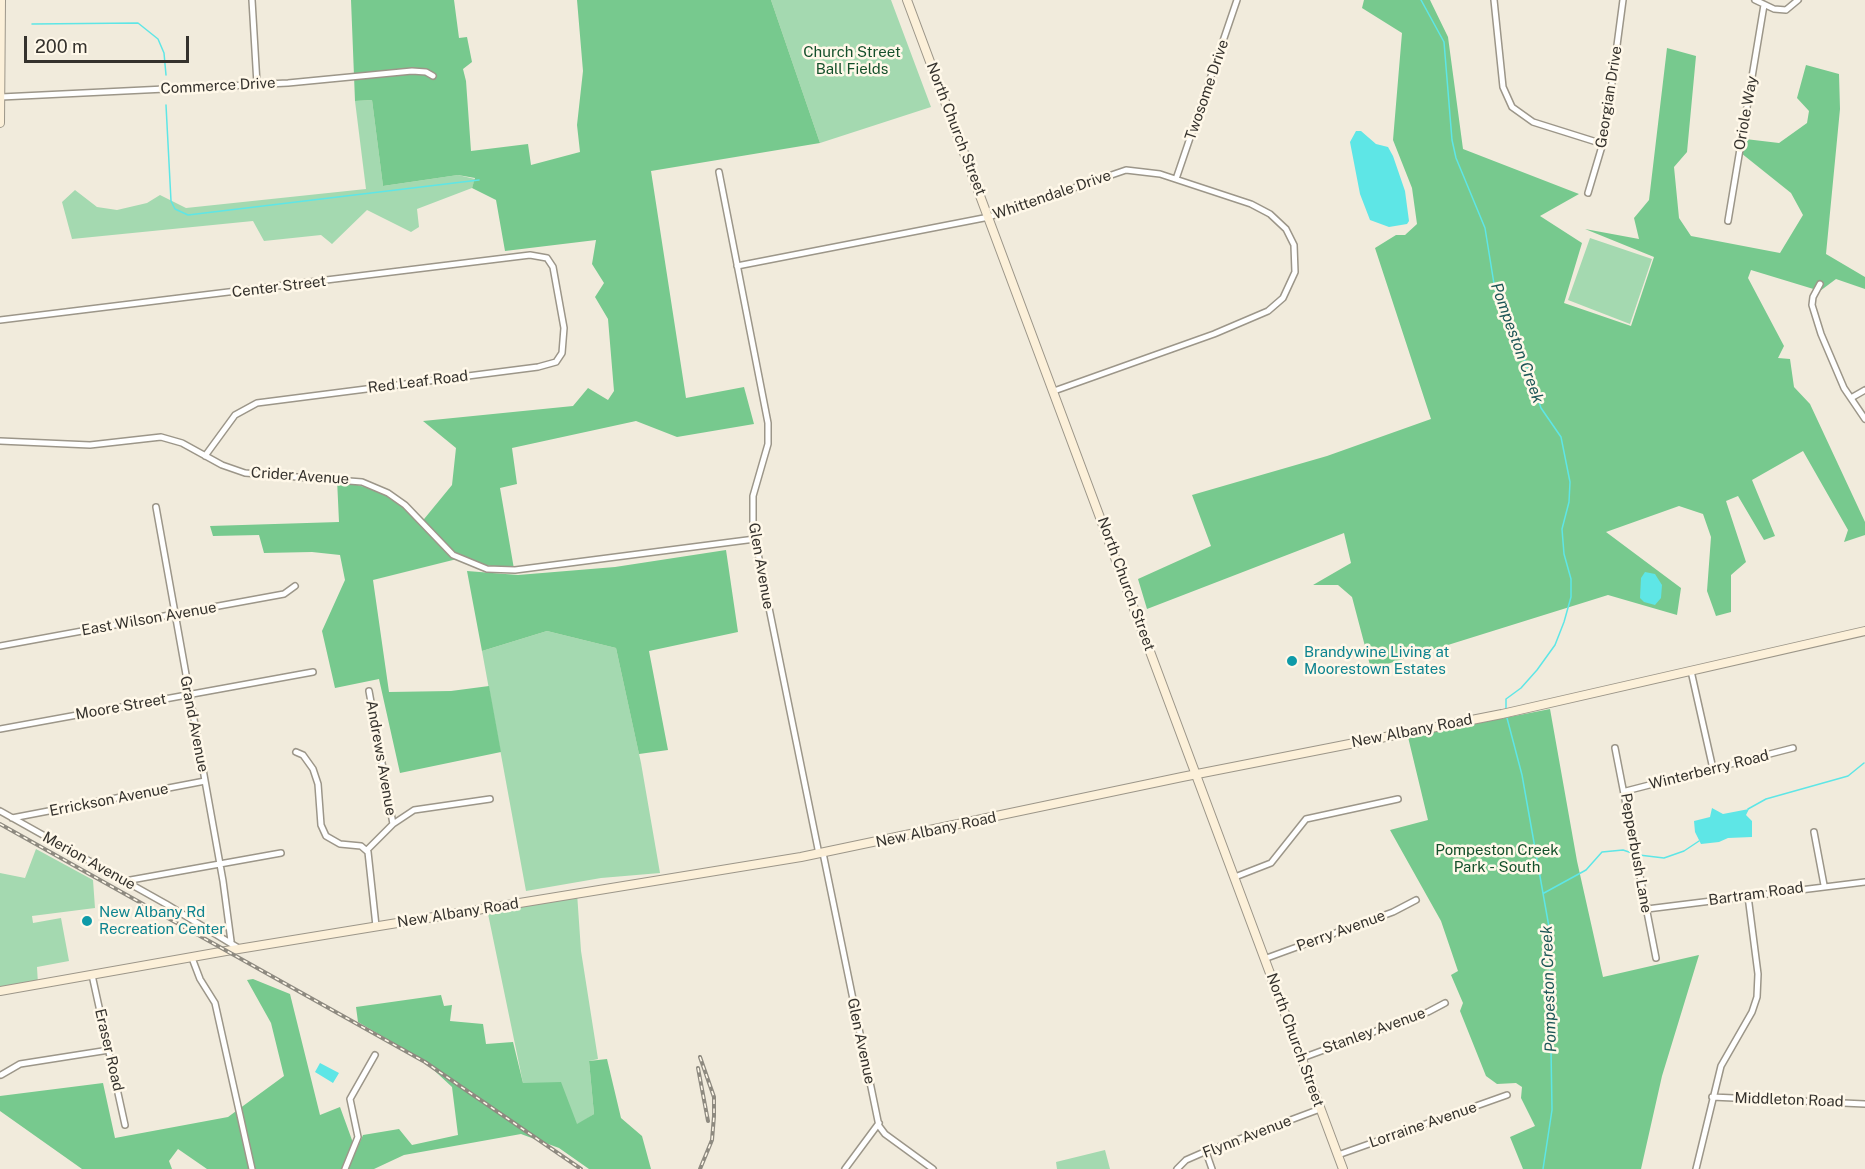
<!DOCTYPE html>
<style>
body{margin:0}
#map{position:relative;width:1865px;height:1169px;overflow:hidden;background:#f1ebdc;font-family:"Public Sans",sans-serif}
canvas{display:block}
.scale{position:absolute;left:24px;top:36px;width:165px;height:27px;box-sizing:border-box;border:3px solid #35322d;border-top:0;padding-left:8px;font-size:18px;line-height:21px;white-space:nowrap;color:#35322d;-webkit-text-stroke:4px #fff8e9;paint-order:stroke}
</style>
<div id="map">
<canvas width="1865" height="1169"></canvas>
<div class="scale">200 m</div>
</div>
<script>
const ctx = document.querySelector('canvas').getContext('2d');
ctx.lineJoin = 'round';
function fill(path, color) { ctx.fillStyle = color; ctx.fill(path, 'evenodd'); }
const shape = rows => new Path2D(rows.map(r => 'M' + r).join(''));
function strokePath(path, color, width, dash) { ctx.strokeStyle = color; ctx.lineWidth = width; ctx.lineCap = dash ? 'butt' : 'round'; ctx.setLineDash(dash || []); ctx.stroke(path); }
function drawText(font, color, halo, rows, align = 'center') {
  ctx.font = font + ' "Public Sans",sans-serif'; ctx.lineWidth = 5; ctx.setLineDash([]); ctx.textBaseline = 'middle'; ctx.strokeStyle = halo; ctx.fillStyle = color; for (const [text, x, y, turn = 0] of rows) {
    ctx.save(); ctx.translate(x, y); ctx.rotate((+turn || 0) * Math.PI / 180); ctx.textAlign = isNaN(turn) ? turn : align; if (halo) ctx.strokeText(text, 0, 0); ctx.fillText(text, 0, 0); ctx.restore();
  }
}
const green = shape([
 [771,0,891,0,931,107,820,143],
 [372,100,383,186,458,175,475,179,472,188,417,209,419,227,411,232,367,210,332,244,321,235,264,241,253,221,72,239,62,202,75,190,97,207,117,210,147,203,160,195,186,208,366,189,355,101],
 [1590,238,1652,259,1630,324,1568,300],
 [547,631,616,648,641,763,660,873,601,878,526,891,482,651],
 [36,849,93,880,95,908,32,916,33,923,61,918,69,961,37,967,38,984,0,990,0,873,25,878],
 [577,893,581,951,598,1059,589,1061,594,1114,577,1125,523,1083,487,909],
 [1105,1150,1110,1169,1057,1169,1056,1162]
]);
const forest = shape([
 [351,0,454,0,459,38,467,37,472,62,463,69,466,81,471,151,528,144,531,165,580,152,577,125,583,71,577,0,771,0,820,143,651,171,686,398,744,387,754,424,677,437,636,421,512,448,517,484,500,488,514,569,469,563,461,558,373,580,389,692,451,691,489,686,501,752,400,773,379,679,335,688,322,631,345,580,340,555,312,552,264,553,259,535,213,536,210,526,339,522,337,479,392,495,420,524,452,485,456,448,423,421,573,406,588,388,608,400,614,391,608,319,595,297,604,283,592,264,596,240,505,251,496,200,472,188,475,178,458,175,383,186,372,100,355,101],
 [1364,0,1430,0,1448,37,1463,149,1579,194,1540,216,1582,243,1564,303,1631,326,1654,257,1585,229,1639,239,1634,218,1649,200,1667,48,1696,56,1687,152,1674,167,1679,218,1691,236,1780,253,1803,215,1791,193,1736,149,1737,138,1779,143,1807,123,1809,111,1797,98,1806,65,1839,74,1840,109,1826,254,1865,277,1865,289,1836,279,1820,291,1751,270,1748,278,1784,346,1778,358,1790,359,1794,387,1810,404,1865,522,1865,535,1844,542,1848,530,1803,451,1752,480,1775,536,1764,540,1738,496,1726,501,1746,562,1731,575,1731,612,1716,616,1707,591,1711,537,1703,514,1679,506,1606,532,1681,588,1677,615,1608,595,1371,669,1352,597,1338,585,1313,585,1351,563,1344,533,1147,609,1138,579,1211,546,1192,495,1327,456,1431,419,1375,248,1396,235,1405,235,1417,224,1412,188,1393,140,1402,33,1362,8],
 [726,550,738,632,649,651,668,750,639,754,616,648,547,631,482,651,467,571,518,575,615,567],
 [1550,709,1577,861,1603,977,1699,955,1662,1076,1641,1169,1523,1169,1510,1137,1535,1126,1521,1098,1522,1087,1516,1083,1497,1084,1486,1076,1460,1011,1463,1003,1451,975,1458,971,1441,921,1390,830,1428,820,1408,737],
 [253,979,290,994,320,1115,340,1107,356,1151,363,1135,399,1129,412,1145,458,1135,452,1087,423,1060,358,1022,356,1007,441,995,444,1006,452,1005,450,1021,483,1024,486,1044,513,1042,523,1083,561,1082,577,1124,594,1114,589,1061,607,1059,621,1118,642,1136,651,1169,589,1169,559,1148,521,1134,404,1155,374,1169,207,1169,178,1149,169,1161,172,1169,82,1169,0,1111,0,1096,103,1083,115,1138,228,1117,284,1076,271,1023,247,980]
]);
const water = shape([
 [1356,131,1361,131,1376,144,1388,147,1393,156,1405,191,1409,221,1407,224,1389,227,1370,220,1360,194,1350,142],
 [1645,572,1655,574,1662,585,1661,598,1655,605,1644,602,1640,598,1641,578],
 [1712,808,1723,814,1749,809,1746,815,1752,821,1752,837,1728,838,1719,842,1701,844,1695,832,1694,821,1710,817],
 [320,1063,339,1073,333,1083,315,1072]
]);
const stream = shape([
 [1421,0,1444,42,1452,140,1456,158,1485,228,1495,290,1503,305,1507,327,1520,347,1541,408,1561,437,1570,482,1569,502,1562,529,1564,554,1571,579,1571,597,1564,622,1555,645,1537,670,1521,688,1506,699,1506,710],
 [32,24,138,23,158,39,164,53,166,75],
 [166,105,171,201,175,209,188,215,479,180],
 [1507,718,1522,775,1549,927,1552,1110,1543,1169],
 [1748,809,1766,799,1848,776,1864,763],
 [1639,855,1664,858,1684,851,1699,841],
 [1544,893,1586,870,1602,852,1623,850,1635,854]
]);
const minor = shape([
 [252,0,257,84],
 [1494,0,1503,87,1512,107,1533,122,1603,144],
 [1755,0,1774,9,1786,10,1798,0],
 [1,97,288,83,412,71,426,72,433,76],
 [719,172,768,423,768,444,753,496,753,529,819,854],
 [1176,179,1237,0],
 [1588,193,1605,136,1623,0],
 [1728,221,1764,5],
 [737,266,989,217,1126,170,1160,174,1251,204,1270,214,1286,229,1294,245,1295,272,1283,298,1268,311,1214,334,1054,391],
 [1820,284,1813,297,1812,305,1821,334,1844,388,1865,419],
 [0,320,530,255,547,258,553,267,564,328,562,353,556,362,538,367,257,403,235,415,205,456],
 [1851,398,1865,390],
 [0,441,90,445,161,437,182,443,222,465,245,473,362,482,388,493,405,505,453,555,487,569,515,570,755,539],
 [156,507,223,881,231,941],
 [0,646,284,594,295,586],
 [1691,671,1713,769],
 [0,729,313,672],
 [1615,748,1656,958],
 [296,752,303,755,313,769,318,784,321,825,326,836,340,844,361,846,368,852,376,926],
 [1626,791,1793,748],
 [0,811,166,904,240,949],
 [12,818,205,781],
 [393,824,414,810,490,799],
 [1814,832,1824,885],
 [367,850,393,824,369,691],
 [823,853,879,1126,885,1134,933,1169],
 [1235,877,1271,863,1306,819,1398,799],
 [125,881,281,853],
 [1647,909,1865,882],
 [192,958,200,979,215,1003,252,1169],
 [1264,959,1393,912,1416,900],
 [92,975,125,1125],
 [1302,1058,1428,1012,1445,1003],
 [1,1075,20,1064,109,1050],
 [1712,1097,1865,1104],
 [1206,1152,1212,1169],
 [1338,1155,1507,1095],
 [345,1169,358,1137,350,1099,375,1055],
 [845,1169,879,1123],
 [1177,1169,1186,1160,1202,1153,1320,1109],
 [1696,1169,1721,1066,1752,1012,1757,997,1758,974,1748,896]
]);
const secondary = shape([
 [907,0,1343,1169],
 [0,123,1,0],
 [0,991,226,951,801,857,1182,777,1502,714,1865,631]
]);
const rail = shape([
 [0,824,425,1062,581,1169],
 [700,1057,714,1097,714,1116,712,1140,700,1169],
 [698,1068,708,1121]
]);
const markers = [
 [1292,661,6,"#0f9aa8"],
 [87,921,6,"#0f9aa8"]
];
const parkNames = [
 ["Church Street",852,52],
 ["Ball Fields",852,69],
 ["Pompeston Creek",1497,850],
 ["Park - South",1497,867]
];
const streetNames = [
 ["Commerce Drive",218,86,-3],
 ["Twosome Drive",1207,90,-71],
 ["Georgian Drive",1609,97,-81],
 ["Oriole Way",1746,113,-80],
 ["North Church Street",956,129,69],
 ["Whittendale Drive",1052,195,-19],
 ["Center Street",279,287,-7],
 ["Red Leaf Road",418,382,-7],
 ["Crider Avenue",300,476,4],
 ["Glen Avenue",761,566,80],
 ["North Church Street",1126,584,70],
 ["East Wilson Avenue",149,619,-10],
 ["Moore Street",121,707,-10],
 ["Grand Avenue",194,724,79],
 ["New Albany Road",1412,731,-11],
 ["Andrews Avenue",381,758,80],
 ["Winterberry Road",1709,770,-14],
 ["Errickson Avenue",109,800,-11],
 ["New Albany Road",936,830,-12],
 ["Pepperbush Lane",1636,853,80],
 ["Merion Avenue",89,861,29],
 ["Bartram Road",1756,894,-8],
 ["New Albany Road",458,913,-9],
 ["Perry Avenue",1341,931,-20],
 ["Stanley Avenue",1374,1031,-20],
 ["North Church Street",1295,1040,70],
 ["Glen Avenue",861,1041,78],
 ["Eraser Road",109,1050,77],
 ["Middleton Road",1789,1100,2],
 ["Lorraine Avenue",1423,1125,-19],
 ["Flynn Avenue",1247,1137,-21]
];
const cultureNames = [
 ["Brandywine Living at",1304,652],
 ["Moorestown Estates",1304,669],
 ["New Albany Rd",99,912],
 ["Recreation Center",99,929]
];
const waterNames = [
 ["Pompeston Creek",1517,343,70],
 ["Pompeston Creek",1549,989,-92]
];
fill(green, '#a4d9b0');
fill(forest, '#77c98e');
fill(water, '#5ee6e6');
strokePath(stream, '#5ee6e6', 1.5);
strokePath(minor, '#9c9689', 8);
strokePath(secondary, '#9c9689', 10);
strokePath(minor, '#fff', 5);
strokePath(secondary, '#fcf0d9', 8);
strokePath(rail, '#8e8a80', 4);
strokePath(rail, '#fff8e9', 1.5, [4.5]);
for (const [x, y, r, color] of markers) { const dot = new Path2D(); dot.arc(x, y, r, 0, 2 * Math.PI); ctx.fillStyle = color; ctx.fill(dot); strokePath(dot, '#fff8e9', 2); }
drawText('15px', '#14502b', '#fff8e9', parkNames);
drawText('15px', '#35322d', '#fff8e9', streetNames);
drawText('15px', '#0d838f', '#fff8e9', cultureNames, 'left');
drawText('italic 16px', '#1e5757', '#fff8e9', waterNames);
</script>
